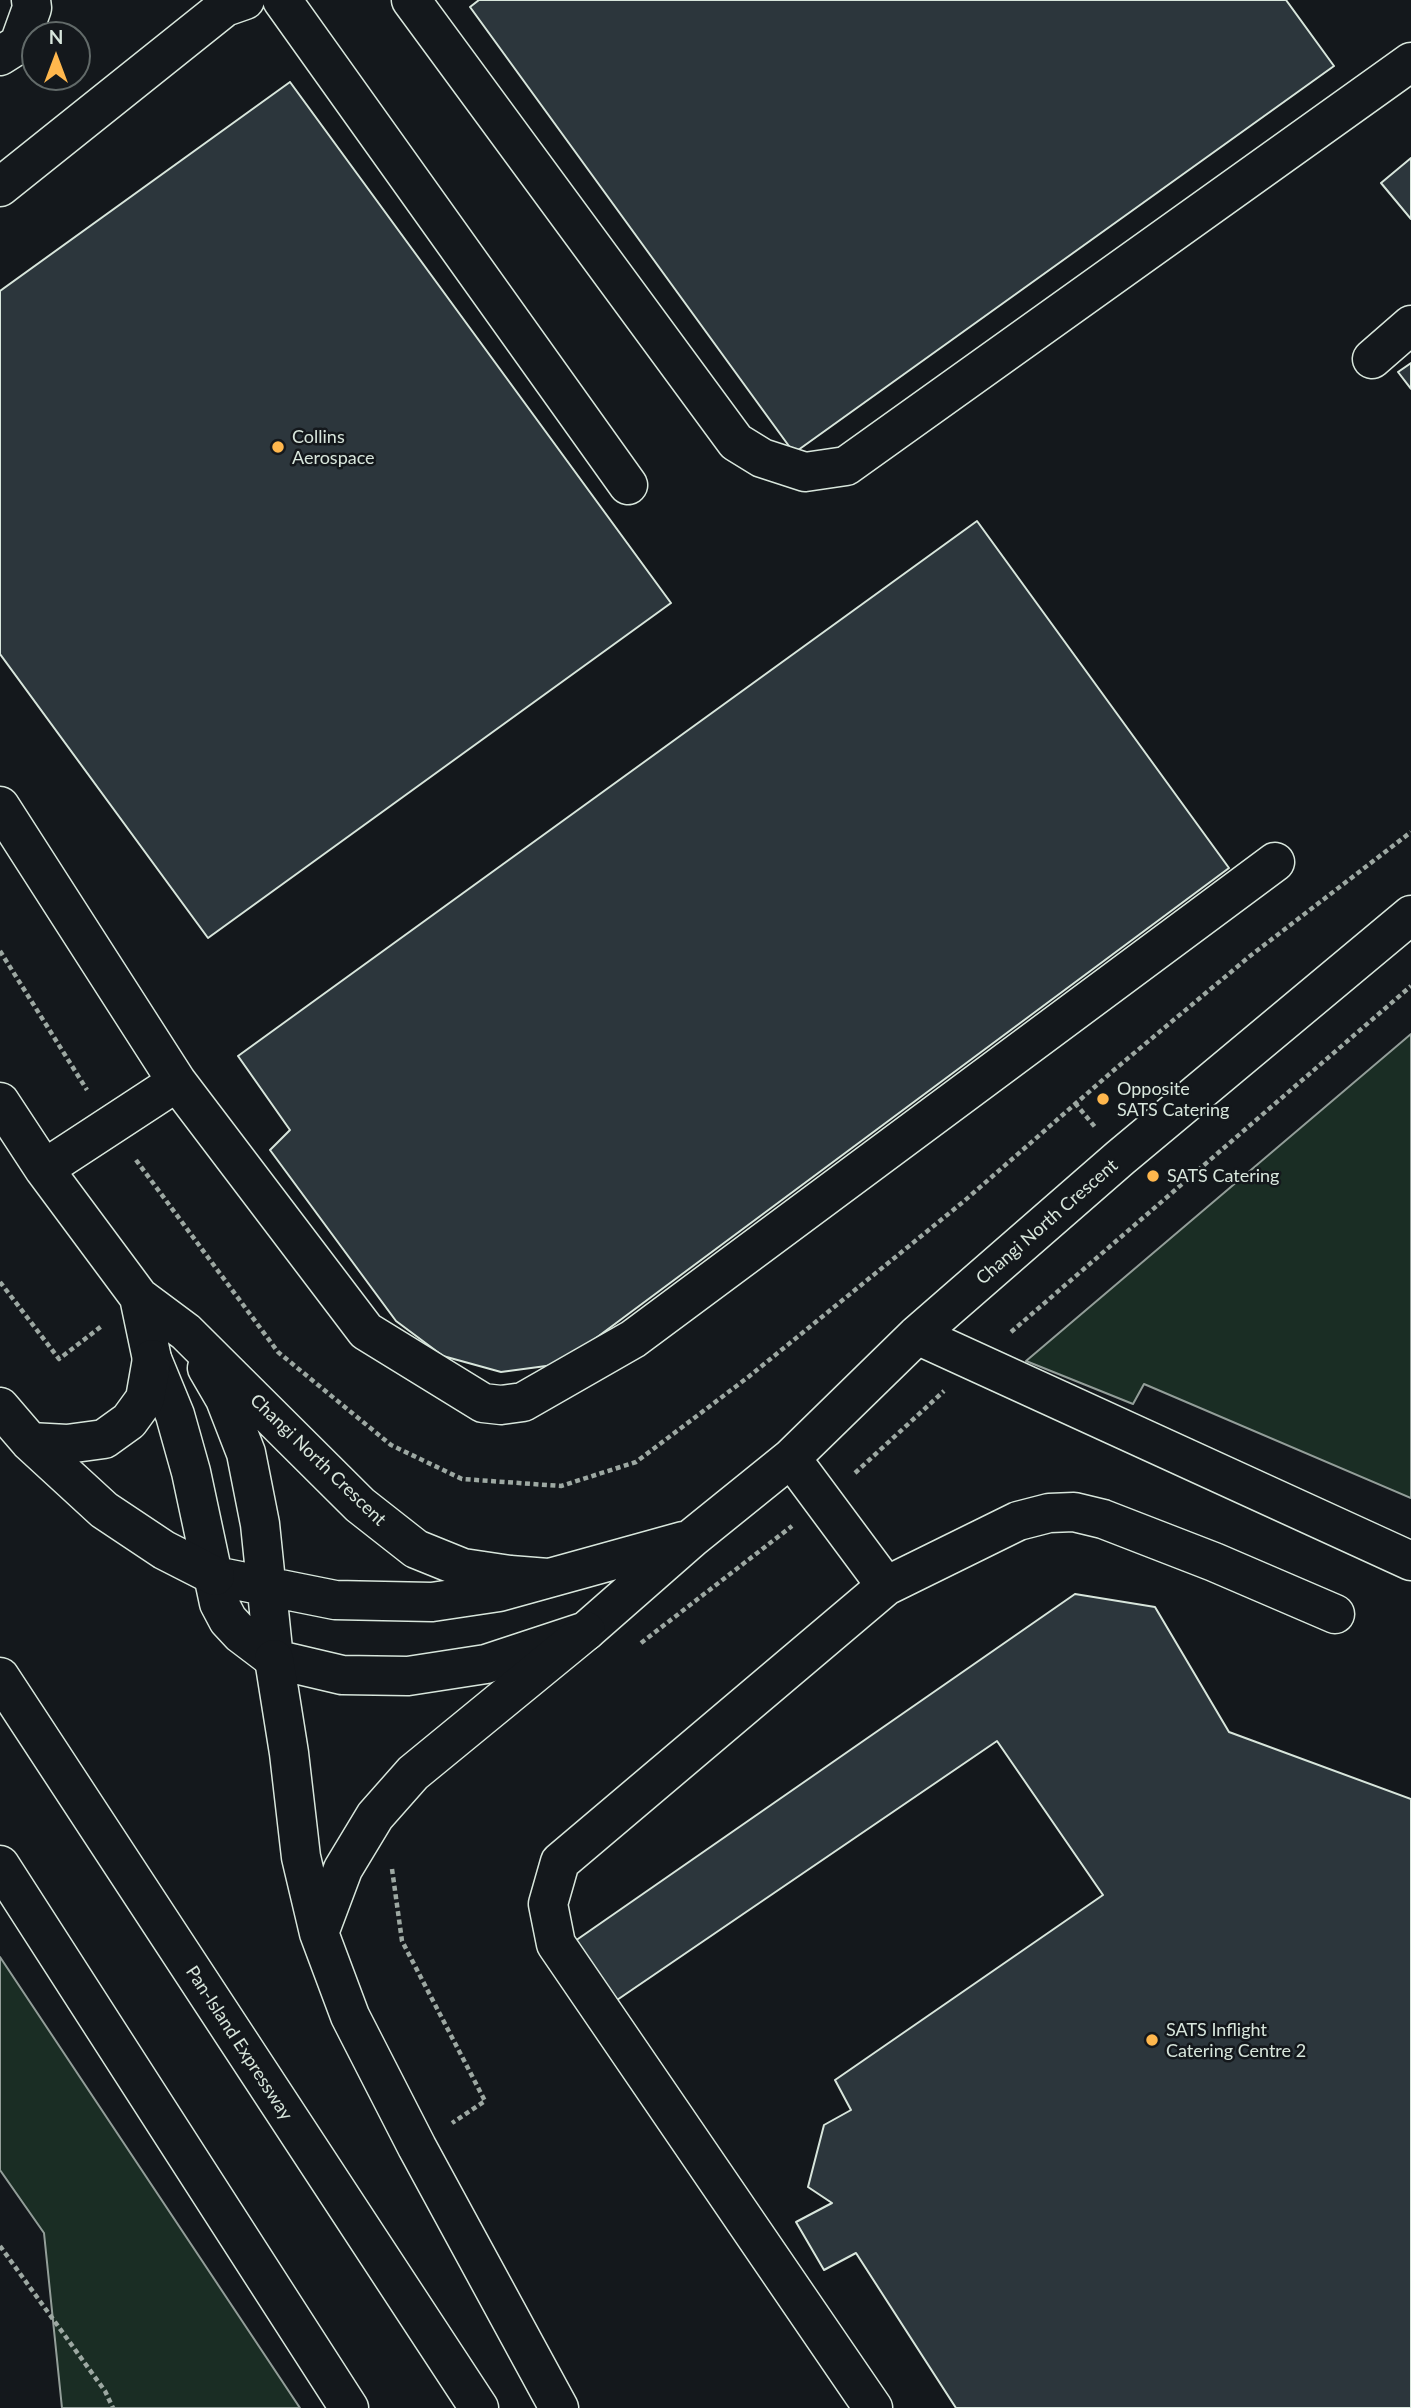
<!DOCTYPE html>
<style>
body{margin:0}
#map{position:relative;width:1411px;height:2408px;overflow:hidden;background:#14181c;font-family:Lato,sans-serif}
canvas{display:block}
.north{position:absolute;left:21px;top:21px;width:70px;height:70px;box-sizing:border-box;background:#14181c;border:2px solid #626a69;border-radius:50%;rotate:0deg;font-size:19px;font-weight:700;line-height:28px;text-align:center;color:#d8e6dc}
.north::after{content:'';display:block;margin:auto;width:24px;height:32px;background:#ffb74d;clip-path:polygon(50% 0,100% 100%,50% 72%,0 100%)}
</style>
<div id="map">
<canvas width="1411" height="2408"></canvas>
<div class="north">N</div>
</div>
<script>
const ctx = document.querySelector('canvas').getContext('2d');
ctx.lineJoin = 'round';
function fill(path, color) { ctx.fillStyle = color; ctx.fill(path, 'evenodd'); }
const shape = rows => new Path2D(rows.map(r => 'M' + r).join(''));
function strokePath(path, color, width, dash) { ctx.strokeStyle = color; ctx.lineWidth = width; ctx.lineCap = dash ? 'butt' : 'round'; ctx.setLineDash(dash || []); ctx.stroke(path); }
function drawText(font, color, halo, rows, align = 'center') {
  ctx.font = font + ' Lato,sans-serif'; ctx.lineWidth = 5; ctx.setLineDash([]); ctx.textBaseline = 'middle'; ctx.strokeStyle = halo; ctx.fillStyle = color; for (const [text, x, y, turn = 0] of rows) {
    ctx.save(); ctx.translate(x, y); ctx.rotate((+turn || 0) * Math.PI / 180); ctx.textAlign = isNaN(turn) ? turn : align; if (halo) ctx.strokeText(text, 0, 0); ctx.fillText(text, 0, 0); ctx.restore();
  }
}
const green = shape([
 [1411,1034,1411,1498,1144,1384,1133,1404,1026,1361,1411,1034],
 [0,1957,300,2408,62,2408,44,2233,0,2170,0,1957]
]);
const building = shape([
 [479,0,1286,0,1334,66,794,453,470,7,479,0],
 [290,82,671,603,208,938,0,654,0,291,290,82],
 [1411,158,1411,219,1381,183,1411,158],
 [1411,363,1411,389,1398,372,1411,363],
 [977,521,1229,868,561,1364,501,1372,443,1356,396,1321,270,1150,290,1130,238,1056,977,521],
 [1075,1594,1155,1607,1229,1732,1411,1799,1411,2408,956,2408,856,2253,824,2270,796,2222,832,2203,808,2187,824,2125,851,2110,835,2080,1103,1895,997,1741,617,2000,575,1941,1075,1594]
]);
const path = shape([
 [0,951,87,1090],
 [1075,1103,1095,1127],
 [136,1160,278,1352,391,1445,462,1479,561,1486,636,1462,747,1378,963,1202,1114,1070,1250,956,1411,832],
 [0,1282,59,1359,103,1325],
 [1011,1332,1411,986],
 [855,1473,944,1391],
 [641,1643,792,1526],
 [392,1869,402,1941,485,2101,452,2123],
 [0,2246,105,2391,113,2408]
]);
const minor = shape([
 [282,0,628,485],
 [411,0,736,442,762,458,805,472,846,466,1411,62],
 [0,56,19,44,32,8,31,0],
 [0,187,225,7,245,0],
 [1372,359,1411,325],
 [0,806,177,1082,366,1331,483,1403,501,1405,523,1402,633,1339,1275,862],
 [0,1102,44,1169,139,1297,186,1332,360,1505,416,1549,463,1568,510,1575,548,1578],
 [44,1169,177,1082],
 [139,1297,152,1359,175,1415,191,1472,219,1603,228,1620,241,1634,274,1659,342,1675,408,1676,486,1664,586,1631,692,1538,791,1458,917,1335,1120,1158,1411,915],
 [917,1335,1411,1561],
 [207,1368,225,1399,246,1453,260,1524,274,1659],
 [791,1458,886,1586],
 [215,1576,335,1600,432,1602,499,1592,683,1541],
 [873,2408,556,1944,548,1904,560,1862,886,1586,1018,1521,1049,1513,1074,1512,1103,1519,1214,1562,1335,1614]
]);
const highway = shape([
 [0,1407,30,1442,104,1510,164,1550,215,1576],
 [30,1442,67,1444,104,1439,129,1421,145,1399,152,1359],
 [274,1659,289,1753,301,1857,319,1933,350,2016,417,2147,559,2408],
 [0,1677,479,2408],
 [0,1865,349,2408],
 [319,1933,343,1869,375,1816,413,1773,586,1631]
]);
const markers = [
 [278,447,7,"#ffb74d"],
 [1103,1099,7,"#ffb74d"],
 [1153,1176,7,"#ffb74d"],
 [1152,2040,7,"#ffb74d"]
];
const poiNames = [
 ["Collins",292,437],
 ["Aerospace",292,458],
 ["Opposite",1117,1089],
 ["SATS Catering",1117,1110],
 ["SATS Catering",1167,1176],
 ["SATS Inflight",1166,2030],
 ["Catering Centre 2",1166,2051]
];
const streetNames = [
 ["Changi North Crescent",1047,1222,-41],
 ["Changi North Crescent",318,1460,44],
 ["Pan-Island Expressway",239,2043,57]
];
fill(green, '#1a2d24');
strokePath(green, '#939e99', 2);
fill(building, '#2c363c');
strokePath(building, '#d8e6dc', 2);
strokePath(minor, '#d8e6dc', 41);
strokePath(highway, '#d8e6dc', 41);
strokePath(path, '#9da8a2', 4.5, [5, 3.5]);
strokePath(minor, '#14181c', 38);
strokePath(highway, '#14181c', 38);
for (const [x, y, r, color] of markers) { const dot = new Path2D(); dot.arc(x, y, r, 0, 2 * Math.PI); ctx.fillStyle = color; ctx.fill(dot); strokePath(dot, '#14181c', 2.5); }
drawText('18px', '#d8e6dc', '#14181c', poiNames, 'left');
drawText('18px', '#d8e6dc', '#14181c', streetNames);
</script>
